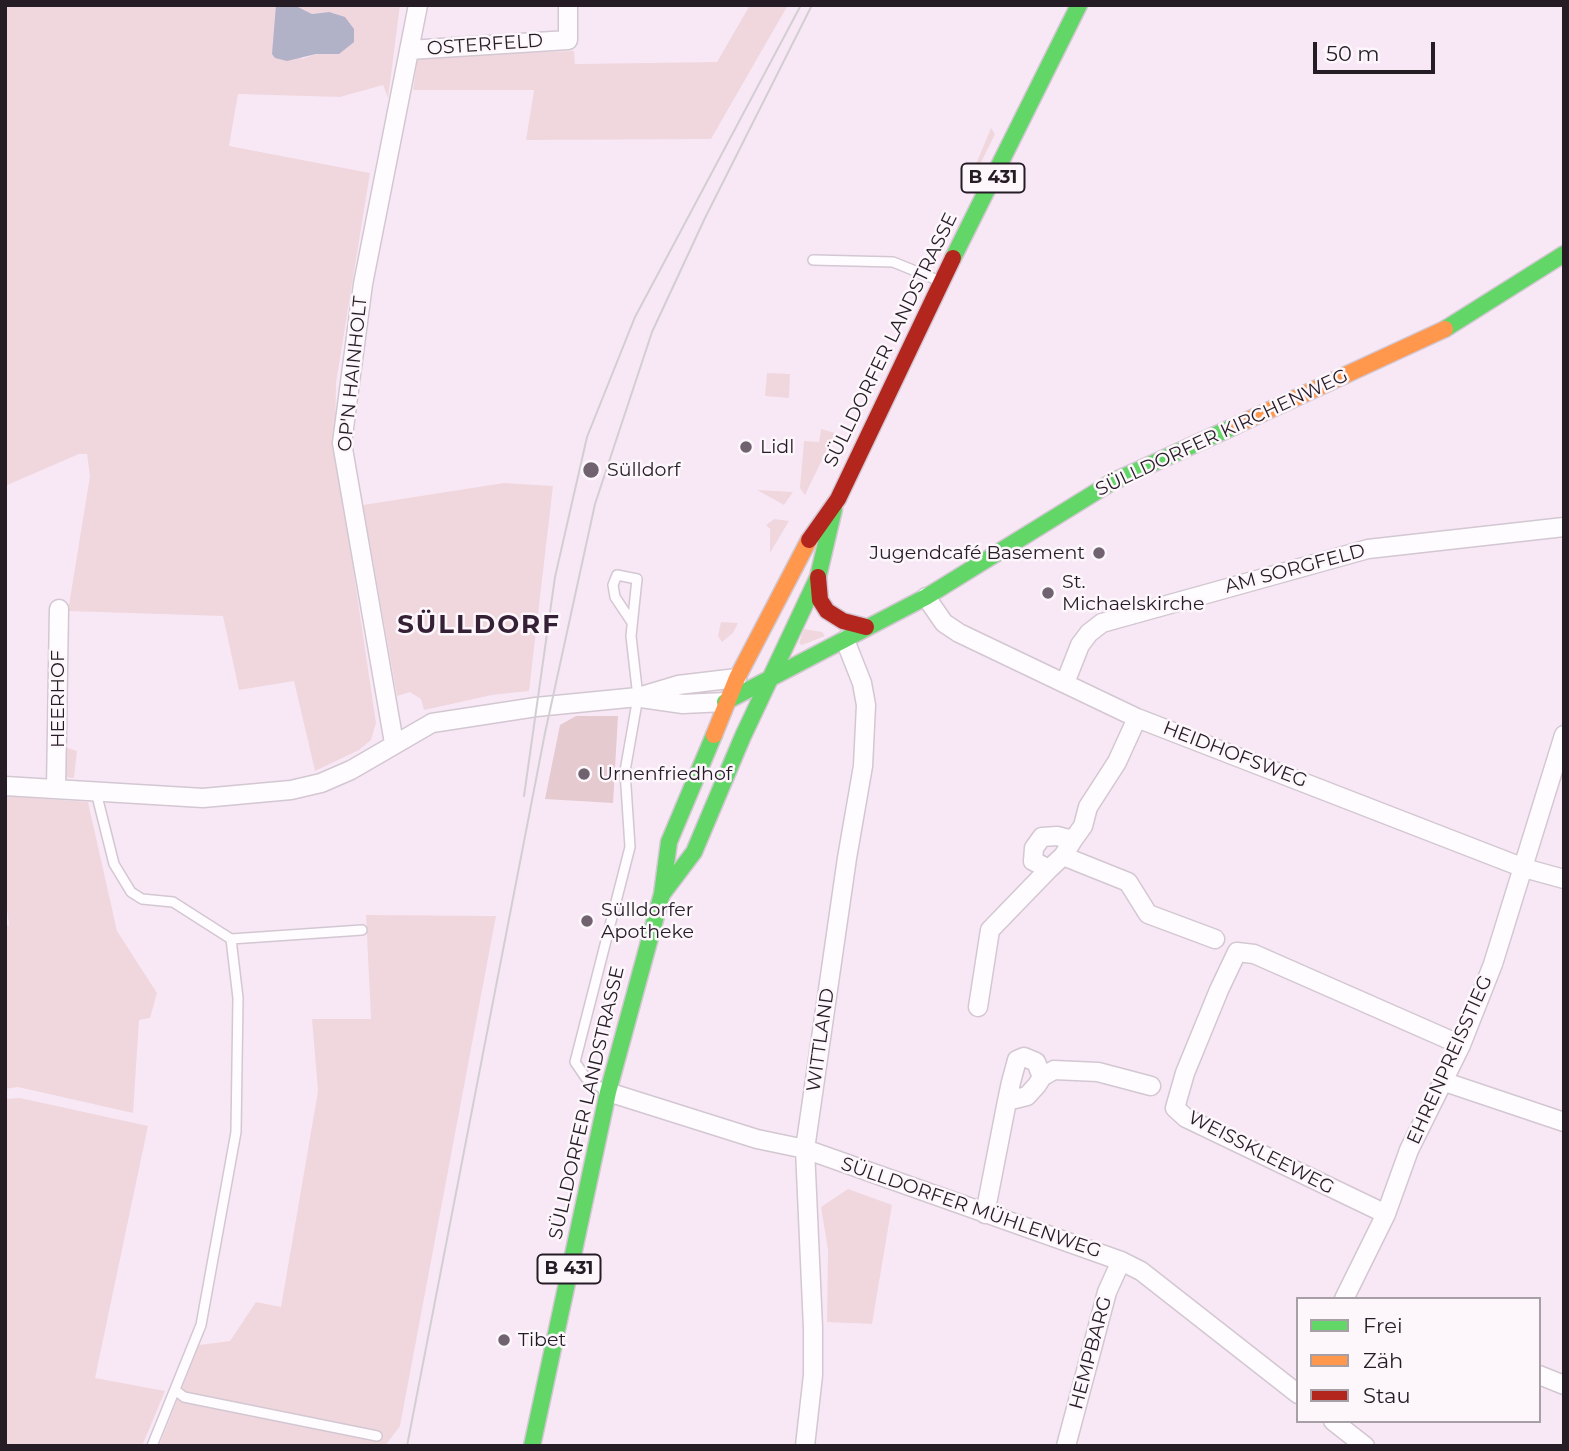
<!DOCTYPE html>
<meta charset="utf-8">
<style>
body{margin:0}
#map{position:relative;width:1569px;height:1451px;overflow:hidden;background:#f8e8f6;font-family:Montserrat,sans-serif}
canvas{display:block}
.frame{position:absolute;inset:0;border:7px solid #261c26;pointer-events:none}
.legend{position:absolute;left:1296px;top:1297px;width:245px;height:126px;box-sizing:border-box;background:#fdf7fc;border:2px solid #a79fa6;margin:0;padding:9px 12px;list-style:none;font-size:21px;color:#261c26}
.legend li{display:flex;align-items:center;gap:14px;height:35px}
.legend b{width:35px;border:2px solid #a79fa6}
.scale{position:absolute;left:1313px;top:42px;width:122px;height:32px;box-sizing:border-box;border:4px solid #261c26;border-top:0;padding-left:9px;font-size:21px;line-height:24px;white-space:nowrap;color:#261c26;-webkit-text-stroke:5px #fdf7fc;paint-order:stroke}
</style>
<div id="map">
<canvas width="1569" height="1451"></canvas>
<div class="frame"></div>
<ul class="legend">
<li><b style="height:9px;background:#63d668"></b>Frei</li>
<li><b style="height:9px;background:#ff974d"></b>Zäh</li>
<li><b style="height:9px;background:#b3261e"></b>Stau</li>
</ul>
<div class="scale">50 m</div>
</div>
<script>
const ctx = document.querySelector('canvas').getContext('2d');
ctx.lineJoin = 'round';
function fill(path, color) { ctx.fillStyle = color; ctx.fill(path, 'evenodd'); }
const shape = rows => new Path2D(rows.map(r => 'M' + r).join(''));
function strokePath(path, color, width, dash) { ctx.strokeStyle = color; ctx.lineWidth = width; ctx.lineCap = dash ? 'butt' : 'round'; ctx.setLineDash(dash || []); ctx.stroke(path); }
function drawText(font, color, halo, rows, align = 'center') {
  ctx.font = font + ' Montserrat,sans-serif'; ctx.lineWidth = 5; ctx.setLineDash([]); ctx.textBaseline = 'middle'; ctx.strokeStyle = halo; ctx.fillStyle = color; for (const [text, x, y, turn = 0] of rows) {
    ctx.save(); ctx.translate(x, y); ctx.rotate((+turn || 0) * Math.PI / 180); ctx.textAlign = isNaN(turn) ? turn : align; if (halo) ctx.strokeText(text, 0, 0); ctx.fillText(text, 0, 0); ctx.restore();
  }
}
const green = shape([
 [5,5,276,5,276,27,302,59,316,54,339,54,329,12,312,14,294,5,400,5,388,98,383,85,340,97,238,94,229,146,370,173,336,383,335,446,376,723,371,740,359,750,315,771,294,681,239,690,223,616,68,611,90,476,87,454,79,454,5,486],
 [750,5,788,5,711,139,526,140,534,90,413,90,418,56,574,51,575,64,717,62],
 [991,128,995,134,972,181,969,181],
 [767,373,790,374,789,398,765,396],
 [821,429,835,433,805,495,800,488,804,441,819,442],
 [504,483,553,486,529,691,492,695,424,710,421,699,410,692,397,696,363,505],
 [757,490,793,492,784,505],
 [774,519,789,521,770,553,770,529,766,525],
 [721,622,738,623,733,633,722,642,718,636],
 [804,629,822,632,825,636,802,645,799,643],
 [62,746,77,751,74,778,62,777],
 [5,796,88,802,117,931,157,993,150,1018,139,1020,133,1113,18,1087,5,1089,5,926,9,925,5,894],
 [366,915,496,916,400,1426,385,1446,159,1446,199,1345,230,1341,256,1302,281,1307,318,1091,312,1019,371,1019],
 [20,1098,148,1126,95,1378,165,1391,142,1446,5,1446,5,1099],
 [848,1189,892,1205,872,1324,827,1322,828,1250,821,1207]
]);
const forest = shape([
 [576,716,618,716,613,803,545,799,560,725]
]);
const water = shape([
 [276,5,294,5,312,14,329,12,345,17,354,29,354,42,339,54,316,54,287,61,275,58,272,54]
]);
const lane = shape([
 [813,260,893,262,940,281],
 [96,792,114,864,131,892,142,899,173,902,231,939,362,930],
 [606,1091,586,1078,575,1062,630,847,625,771,638,697,631,636,637,579,617,575,613,585,615,597,631,621],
 [175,1390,184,1397,377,1436],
 [152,1446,201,1325,236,1132,238,998,231,939]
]);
const street = shape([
 [409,50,568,40,568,5],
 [926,597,944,623,959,633,1137,718,1524,868,1564,879],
 [1065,683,1080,645,1089,633,1102,623,1368,549,1564,527],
 [641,698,683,704,725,702],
 [394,743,342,443,363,284,418,5],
 [5,786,203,798,291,790,321,783,351,770,432,723,536,707,638,697,678,685,737,678],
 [56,789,59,609],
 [1073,840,1063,856,1049,869,1033,861,1034,848,1042,837,1057,836,1073,840,1083,826,1088,807,1117,762,1137,718],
 [1063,856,1128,882,1148,914,1215,939],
 [978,1007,990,930,1049,869],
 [1042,1077,1054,1070,1098,1072,1151,1086],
 [1442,1081,1564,1122],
 [608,1092,757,1139,805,1149,1121,1261,1141,1271,1298,1394],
 [985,1214,1007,1101,1011,1082,1017,1060,1024,1057,1036,1062,1042,1077,1037,1085,1027,1096,1007,1101],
 [1386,1214,1186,1118,1175,1108,1185,1073,1219,990,1237,952,1254,954,1461,1045],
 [1344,1299,1386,1214,1409,1150,1461,1045,1493,964,1564,735],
 [1539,1375,1564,1385],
 [1333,1421,1365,1446],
 [805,1446,813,1375,813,1328,805,1149,847,858,863,766,866,705,862,683,845,640],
 [1066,1446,1107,1292,1121,1261]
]);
const fast = shape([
 [953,258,1079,5],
 [1445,329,1564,254],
 [725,702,926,597,1112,482,1235,426],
 [663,893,694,852,743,736,818,577,834,509],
 [532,1446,608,1092,662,894,669,842,714,735]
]);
const slow = shape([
 [1235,426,1445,329],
 [714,735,737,678,809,540]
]);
const jam = shape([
 [809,540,838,499,953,258],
 [818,577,820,600,827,611,843,621,866,627]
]);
const tram = shape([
 [524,796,555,577,587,437,635,317,801,5],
 [407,1446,545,733,595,504,652,332,705,218,812,5]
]);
const markers = [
 [746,447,7,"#70636f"],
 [591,470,9,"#70636f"],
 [1099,553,7,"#70636f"],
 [1048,593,7,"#70636f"],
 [584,774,7,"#70636f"],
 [587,921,7,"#70636f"],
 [504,1340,7,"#70636f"]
];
const shields = [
 [993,178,63],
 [569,1269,63]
];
const shieldNames = [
 ["B 431",993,178],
 ["B 431",569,1269]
];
const streetNames = [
 ["OSTERFELD",485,45,-4],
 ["SÜLLDORFER LANDSTRASSE",891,340,-64],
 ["OP'N HAINHOLT",353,374,-84],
 ["SÜLLDORFER KIRCHENWEG",1222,433,-25],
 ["AM SORGFELD",1295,569,-15],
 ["HEERHOF",58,699,-90],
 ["HEIDHOFSWEG",1235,755,21],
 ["WITTLAND",821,1040,-82],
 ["EHRENPREISSTIEG",1450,1060,-66],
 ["SÜLLDORFER LANDSTRASSE",587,1103,-77],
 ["WEISSKLEEWEG",1261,1153,27],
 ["SÜLLDORFER MÜHLENWEG",971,1208,19],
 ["HEMPBARG",1091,1353,-75]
];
const poiNames = [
 ["Lidl",760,447],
 ["Sülldorf",607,470],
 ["Jugendcafé Basement",1085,553,"right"],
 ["St.",1062,582],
 ["Michaelskirche",1062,604],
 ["Urnenfriedhof",598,774],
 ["Sülldorfer",601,910],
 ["Apotheke",601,932],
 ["Tibet",518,1340]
];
const districtNames = [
 ["SÜLLDORF",479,625]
];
fill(green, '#f0d7dd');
fill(forest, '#e5cad0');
fill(water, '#b1b1c8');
strokePath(lane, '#d3c7d2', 12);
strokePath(street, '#d3c7d2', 21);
strokePath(fast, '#d3c7d2', 19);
strokePath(slow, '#d3c7d2', 19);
strokePath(jam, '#d3c7d2', 19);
strokePath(lane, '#fefcfe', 9);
strokePath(street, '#fefcfe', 18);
strokePath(fast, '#63d668', 16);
strokePath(slow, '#ff974d', 16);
strokePath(jam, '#b3261e', 16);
strokePath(tram, '#d3ced2', 2);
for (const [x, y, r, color] of markers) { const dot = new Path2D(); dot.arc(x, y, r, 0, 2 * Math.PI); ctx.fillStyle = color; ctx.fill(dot); strokePath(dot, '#fdf7fc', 2.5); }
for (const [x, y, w] of shields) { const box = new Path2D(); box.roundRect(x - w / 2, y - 14.5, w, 29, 5); ctx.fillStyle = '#fdf7fc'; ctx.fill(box); strokePath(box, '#261c26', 2); }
drawText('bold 18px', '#261c26', null, shieldNames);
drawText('19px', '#261c26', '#fdf7fc', streetNames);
drawText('19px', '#261c26', '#fdf7fc', poiNames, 'left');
ctx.letterSpacing = '2px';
drawText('bold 26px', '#352035', '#fdf7fc', districtNames);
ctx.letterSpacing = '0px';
</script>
